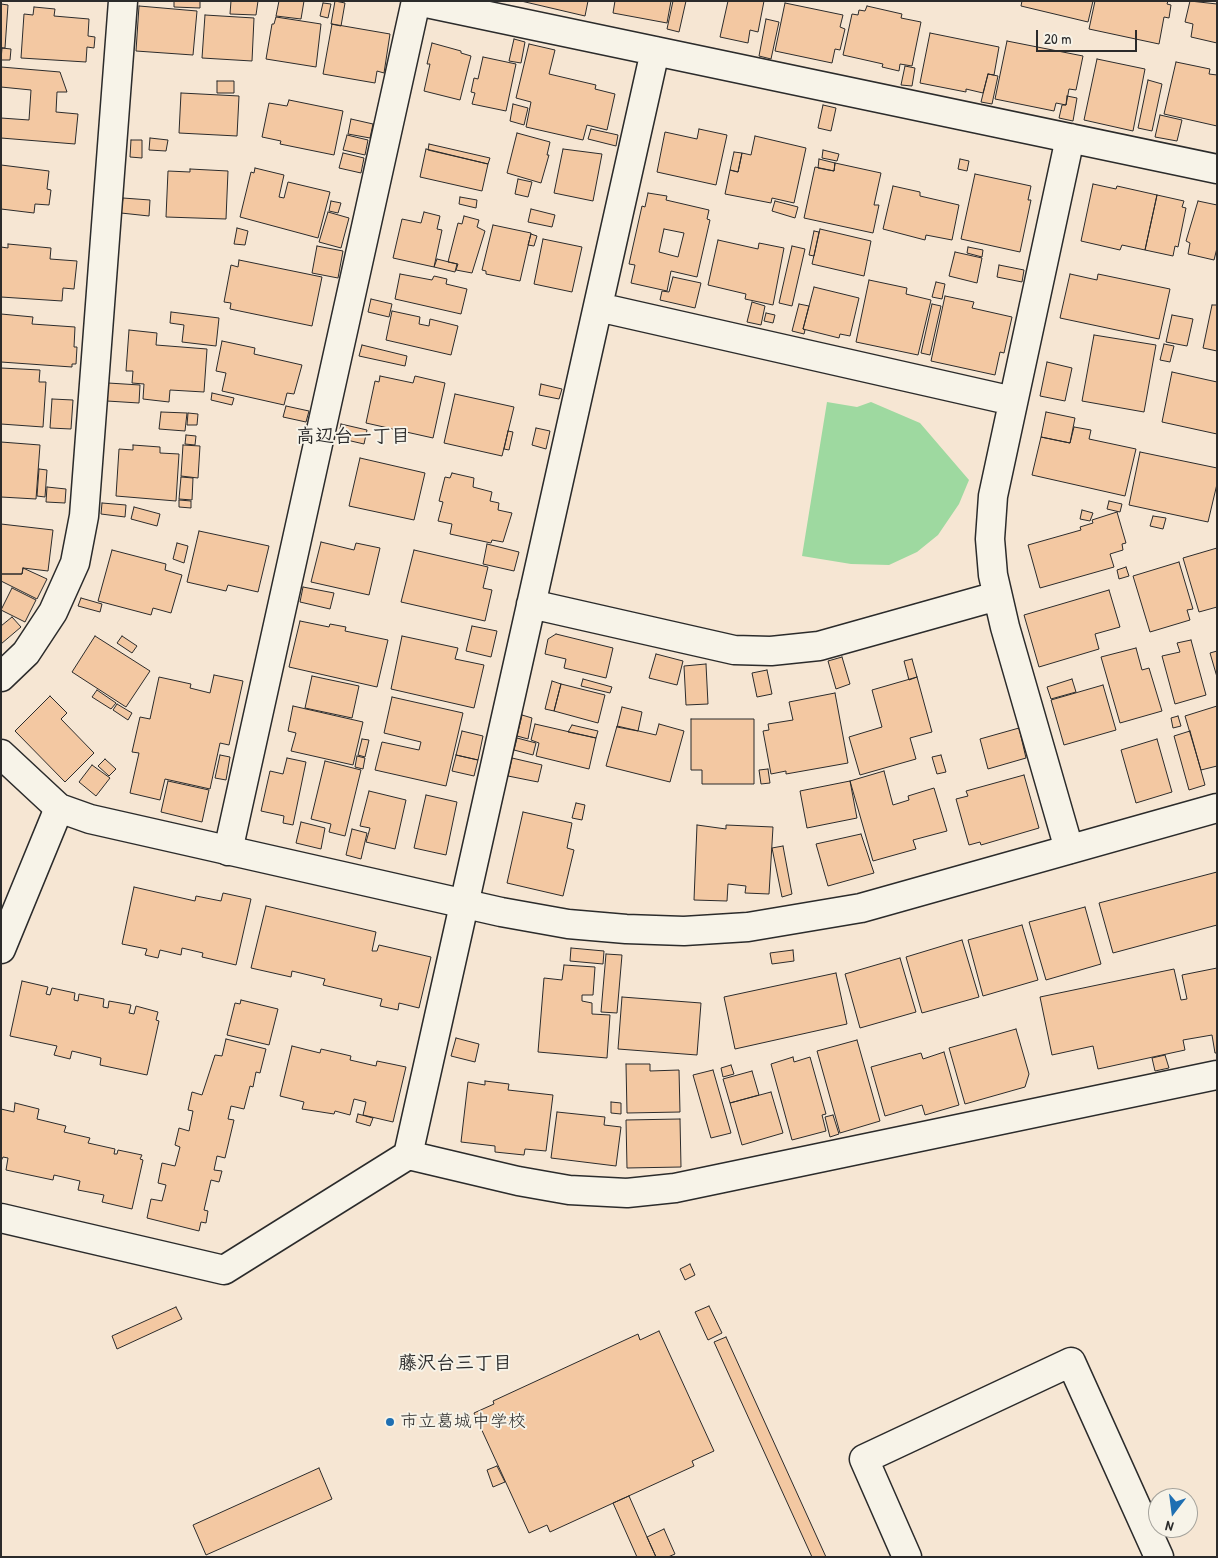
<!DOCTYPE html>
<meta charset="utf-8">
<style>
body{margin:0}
#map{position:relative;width:1218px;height:1558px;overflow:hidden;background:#f6e6d3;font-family:"Patrick Hand",sans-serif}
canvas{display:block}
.frame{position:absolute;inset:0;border:2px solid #2b2b2b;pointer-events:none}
.north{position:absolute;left:1148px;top:1488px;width:50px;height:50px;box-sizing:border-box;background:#f7f3e8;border:1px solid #a5a39c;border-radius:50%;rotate:195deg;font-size:14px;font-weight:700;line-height:20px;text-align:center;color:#2b2b2b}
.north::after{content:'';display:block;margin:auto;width:18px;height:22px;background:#1f6fb2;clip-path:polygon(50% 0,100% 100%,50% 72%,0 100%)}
.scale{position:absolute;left:1036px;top:30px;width:101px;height:22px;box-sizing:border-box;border:2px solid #2b2b2b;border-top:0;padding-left:6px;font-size:15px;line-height:18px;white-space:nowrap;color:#2b2b2b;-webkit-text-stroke:4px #f7f3e8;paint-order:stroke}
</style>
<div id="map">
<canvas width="1218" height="1558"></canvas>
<div class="frame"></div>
<div class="north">N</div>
<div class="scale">20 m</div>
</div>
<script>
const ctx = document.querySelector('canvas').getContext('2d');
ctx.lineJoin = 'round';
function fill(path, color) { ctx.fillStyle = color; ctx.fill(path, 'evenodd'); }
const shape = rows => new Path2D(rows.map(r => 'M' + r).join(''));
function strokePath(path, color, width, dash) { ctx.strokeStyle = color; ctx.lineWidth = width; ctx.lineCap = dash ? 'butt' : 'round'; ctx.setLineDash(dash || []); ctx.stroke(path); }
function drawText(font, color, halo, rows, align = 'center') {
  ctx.font = font + ' "Patrick Hand","Klee One",sans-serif'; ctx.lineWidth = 4; ctx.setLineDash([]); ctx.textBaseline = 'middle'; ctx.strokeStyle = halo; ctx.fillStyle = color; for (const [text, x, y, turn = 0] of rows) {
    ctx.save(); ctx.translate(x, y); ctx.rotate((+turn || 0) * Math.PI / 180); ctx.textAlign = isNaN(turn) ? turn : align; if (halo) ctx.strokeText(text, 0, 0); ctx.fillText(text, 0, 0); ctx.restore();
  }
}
const green = shape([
 [827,402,857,407,871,402,920,423,969,480,959,504,938,535,917,552,889,565,851,564,802,556]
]);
const building = shape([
 [174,1,200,1,200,8,174,7,174,1],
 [231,1,258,1,256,15,230,14,231,1],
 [279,1,304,1,301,19,276,16,279,1],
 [335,1,345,3,341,26,331,24,335,1],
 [521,1,588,1,585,16,521,1],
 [615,1,671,1,667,23,613,13,615,1],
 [673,1,686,1,679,32,667,29,673,1],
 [728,1,764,1,758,32,750,30,748,43,720,37,728,1],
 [1022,1,1093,1,1088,22,1021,6,1022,1],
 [1095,1,1168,1,1167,4,1171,5,1169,18,1164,17,1159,44,1089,29,1095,1],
 [1190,1,1217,4,1217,43,1191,37,1193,24,1185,22,1190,1],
 [323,3,331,4,328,18,320,16,323,3],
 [785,3,843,15,840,27,845,29,840,50,835,49,832,63,775,51,785,3],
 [1,4,8,5,5,48,1,48,1,4],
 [139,6,197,11,193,55,136,51,139,6],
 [867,6,902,14,901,18,921,22,912,66,900,64,899,71,882,67,883,64,843,55,852,14,858,15,859,10,865,11,867,6],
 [34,7,55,9,54,16,89,19,88,36,95,37,94,48,87,47,86,62,21,58,24,14,33,15,34,7],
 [205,15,254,18,252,61,202,58,205,15],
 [276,17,321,24,316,67,266,59,272,24,274,24,276,17],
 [766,19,779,22,771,59,759,56,766,19],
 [332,24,390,34,384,73,377,71,375,83,323,74,332,24],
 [930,33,999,47,994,75,988,74,983,93,966,89,966,92,920,83,930,33],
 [514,39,525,42,521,63,509,61,514,39],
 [1007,41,1083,56,1076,90,1069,89,1066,105,1056,103,1054,111,995,99,1007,41],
 [432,43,461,51,461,53,471,56,460,100,424,91,430,64,427,64,432,43],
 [529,44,555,50,549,74,596,85,595,89,615,94,607,130,587,125,583,140,526,127,531,102,516,98,529,44],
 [2,48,11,49,10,60,1,60,2,48],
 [483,57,516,64,506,111,472,104,475,93,471,92,474,78,478,79,483,57],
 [1097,59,1145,69,1133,131,1084,120,1097,59],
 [1176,62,1210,69,1209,74,1217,75,1217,126,1164,114,1176,62],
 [905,66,915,68,912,86,901,85,905,66],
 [1,67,60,72,67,92,57,92,56,112,78,114,75,144,1,138,1,118,29,120,31,90,1,87,1,67],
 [988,74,998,76,992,104,981,102,988,74],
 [1148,80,1162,84,1152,131,1138,128,1148,80],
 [217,81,234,81,234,93,217,93,217,81],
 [181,93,239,96,237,136,179,133,181,93],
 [1067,96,1077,98,1073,121,1059,118,1062,105,1066,105,1067,96],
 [289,100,343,111,334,155,280,144,281,141,262,137,269,103,287,106,289,100],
 [513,104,528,108,524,125,510,121,513,104],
 [823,105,836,108,831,131,818,128,823,105],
 [1160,115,1182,120,1177,141,1155,137,1160,115],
 [351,119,373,124,370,138,348,134,351,119],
 [591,129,618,135,616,146,588,139,591,129],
 [699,129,727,135,716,185,657,172,665,132,697,139,699,129],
 [517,133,550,142,547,155,549,155,541,183,507,173,517,133],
 [347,135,368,140,365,155,343,150,347,135],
 [755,136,806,148,794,203,772,198,771,203,725,194,730,170,738,172,742,153,751,155,755,136],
 [150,138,168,140,166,151,149,150,150,138],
 [131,140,142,140,142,158,130,157,131,140],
 [429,144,490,158,488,164,428,150,429,144],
 [426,149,488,164,482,191,420,177,426,149],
 [563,149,602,154,593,201,554,193,563,149],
 [823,150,839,154,837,161,822,158,823,150],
 [734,152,742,153,738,172,730,170,734,152],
 [343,153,364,158,361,173,339,168,343,153],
 [819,159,835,163,834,171,818,168,819,159],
 [960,159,969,161,967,171,958,169,960,159],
 [835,163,881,173,874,205,879,205,873,233,804,218,815,167,834,171,835,163],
 [1,165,49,171,47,189,51,190,49,205,35,204,34,213,1,209,1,165],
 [255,168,284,175,279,197,284,198,288,182,330,192,318,238,240,217,251,172,254,173,255,168],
 [190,169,228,171,226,219,166,217,168,171,190,172,190,169],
 [975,174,1031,186,1028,200,1031,200,1020,252,961,239,975,174],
 [518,179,532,182,528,197,515,194,518,179],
 [1093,184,1116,189,1117,186,1157,195,1145,250,1122,245,1120,250,1081,241,1093,184],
 [893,186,920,192,920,196,959,205,952,240,926,235,925,240,883,229,893,186],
 [648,193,667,196,666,200,709,210,707,219,710,220,697,277,671,271,667,291,631,283,635,265,629,264,642,206,645,207,648,193],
 [664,229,684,233,678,257,659,252,664,229],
 [1157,195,1184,201,1182,207,1186,208,1178,247,1175,246,1173,256,1145,250,1157,195],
 [460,197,477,200,476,208,459,204,460,197],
 [123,198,150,200,149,216,121,213,123,198],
 [331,201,341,203,338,213,329,211,331,201],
 [775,201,798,207,795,218,772,211,775,201],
 [1198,201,1217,205,1217,248,1214,260,1188,254,1190,243,1186,241,1198,201],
 [531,209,555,215,552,227,528,222,531,209],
 [328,212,349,218,341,248,319,242,328,212],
 [424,212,440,216,437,229,442,230,434,267,393,258,402,219,421,223,424,212],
 [464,216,479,220,477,227,485,231,472,273,456,270,458,264,448,262,458,223,462,224,464,216],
 [493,225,531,233,520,281,486,274,486,271,482,270,493,225],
 [237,228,248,231,245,245,234,244,237,228],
 [820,229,871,241,864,276,812,264,820,229],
 [814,231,819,232,814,256,809,255,814,231],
 [531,234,537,236,534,246,528,245,531,234],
 [543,239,582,247,572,292,534,284,543,239],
 [718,240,758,249,759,243,784,248,773,305,745,299,746,294,708,285,718,240],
 [8,244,51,248,50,259,77,261,74,289,63,288,62,301,1,297,1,247,8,248,8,244],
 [317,246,343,251,338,278,312,273,317,246],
 [792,246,805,249,792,306,779,303,792,246],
 [968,247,983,250,982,257,967,253,968,247],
 [955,252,982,258,977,283,949,276,955,252],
 [437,259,457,264,455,272,434,267,437,259],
 [239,260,322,277,312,326,230,309,231,303,224,302,231,265,238,267,239,260],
 [999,265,1024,270,1022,282,997,277,999,265],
 [400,274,432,280,434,276,447,279,446,284,467,289,461,314,395,299,400,274],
 [1070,274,1097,280,1098,274,1170,289,1159,339,1060,318,1070,274],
 [673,277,701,283,695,308,660,300,662,291,669,292,673,277],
 [869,280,907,288,906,294,931,300,918,355,856,342,869,280],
 [936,282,945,284,942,299,932,297,936,282],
 [814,287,859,298,850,336,840,334,839,338,803,329,814,287],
 [945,296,974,302,972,308,1012,317,1004,353,1000,352,995,375,931,361,945,296],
 [371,299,392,304,389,317,368,312,371,299],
 [752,302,765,306,761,325,747,322,752,302],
 [799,304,809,306,803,329,805,330,804,334,792,331,799,304],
 [932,304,941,306,930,355,921,353,932,304],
 [1212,305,1217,305,1217,351,1203,348,1212,305],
 [392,311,420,317,419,324,429,326,430,319,458,326,451,355,386,340,392,311],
 [171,312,219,318,216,346,182,342,184,325,170,323,171,312],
 [766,313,775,315,773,323,764,321,766,313],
 [1,314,33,317,32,324,75,327,74,347,77,347,76,364,72,364,72,367,1,362,1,314],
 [1172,315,1193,319,1187,346,1166,342,1172,315],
 [129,330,157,333,156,345,207,349,204,392,170,390,169,402,143,399,144,384,132,383,133,371,126,371,129,330],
 [1094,335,1156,345,1144,412,1082,401,1094,335],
 [222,341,255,348,254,354,302,365,294,394,287,393,284,405,222,391,226,373,216,371,222,341],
 [1164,344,1174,346,1170,362,1160,360,1164,344],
 [362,345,407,356,405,366,359,356,362,345],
 [1047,362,1072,368,1065,401,1040,396,1047,362],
 [1,368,40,370,39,382,46,382,43,427,1,424,1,368],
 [1172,372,1217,382,1217,434,1162,422,1172,372],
 [380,376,413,383,415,376,445,383,433,438,366,423,375,381,379,382,380,376],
 [108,383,140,385,139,403,107,401,108,383],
 [541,384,562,389,559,399,539,395,541,384],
 [212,393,234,398,232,405,211,400,212,393],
 [455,394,514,407,502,456,444,443,455,394],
 [52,399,73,400,71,429,50,428,52,399],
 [286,406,309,411,306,422,283,417,286,406],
 [161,412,187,413,185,431,159,429,161,412],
 [1046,412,1075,418,1070,443,1041,437,1046,412],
 [188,413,198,414,197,425,187,425,188,413],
 [341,424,367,430,364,444,338,438,341,424],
 [1074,427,1091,430,1089,439,1136,449,1125,496,1032,475,1041,437,1070,443,1074,427],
 [536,428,550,431,546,449,532,445,536,428],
 [508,431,513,432,509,450,504,449,508,431],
 [186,435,196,436,195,445,185,444,186,435],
 [1,442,40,445,36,499,1,497,1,442],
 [133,445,160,447,160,453,179,454,176,501,116,496,119,449,133,450,133,445],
 [183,445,200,446,198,478,181,476,183,445],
 [1140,452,1217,468,1217,484,1208,522,1129,505,1140,452],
 [360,458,425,473,414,520,349,506,360,458],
 [39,469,47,470,45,497,37,496,39,469],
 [452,473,474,478,473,487,492,492,490,501,499,503,498,510,512,513,503,542,492,540,491,543,450,534,452,524,438,521,443,502,439,501,445,477,450,478,452,473],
 [181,477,193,478,192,500,179,499,181,477],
 [47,487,66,489,65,503,46,502,47,487],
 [179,500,191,501,191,508,179,507,179,500],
 [1109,501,1122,504,1120,512,1107,509,1109,501],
 [102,503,126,505,125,517,101,514,102,503],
 [134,507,160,514,157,526,131,519,134,507],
 [1082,510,1093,513,1090,521,1080,519,1082,510],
 [1117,512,1126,543,1122,544,1123,550,1110,554,1114,567,1040,588,1028,545,1081,530,1080,527,1093,523,1092,520,1117,512],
 [1153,516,1166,518,1163,529,1150,526,1153,516],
 [1,524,53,530,48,571,23,568,22,574,1,574,1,524],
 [199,531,269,546,258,592,228,585,226,591,187,582,199,531],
 [321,542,354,550,356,543,380,548,369,595,311,582,321,542],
 [177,543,188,546,184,563,173,559,177,543],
 [487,544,519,552,514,571,483,564,487,544],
 [1217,548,1217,607,1199,612,1183,558,1217,548],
 [112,550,166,564,165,570,182,575,171,613,153,608,151,615,98,601,112,550],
 [414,550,488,567,483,588,492,590,485,621,401,602,414,550],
 [1179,562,1193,609,1187,610,1190,620,1150,632,1133,576,1179,562],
 [1126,567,1129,576,1119,579,1117,570,1126,567],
 [23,568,47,579,37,599,1,581,1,574,22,574,23,568],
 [303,587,334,593,330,609,300,602,303,587],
 [12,588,36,600,25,622,1,610,12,588],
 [1109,590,1120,627,1095,634,1099,649,1039,667,1024,615,1109,590],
 [81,598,102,604,100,612,78,606,81,598],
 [12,617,21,627,1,644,1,626,12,617],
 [300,621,329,627,330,624,346,627,345,631,388,640,377,687,289,667,300,621],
 [472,626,497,631,491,657,466,651,472,626],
 [556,634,613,648,606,678,564,668,566,659,545,654,548,639,556,634],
 [95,636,150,671,126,707,72,672,95,636],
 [122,636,137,646,132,653,117,643,122,636],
 [402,636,458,648,455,659,484,665,474,708,391,689,402,636],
 [1191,640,1206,695,1175,704,1162,656,1180,652,1177,643,1191,640],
 [1136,648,1142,670,1149,668,1162,711,1120,723,1101,657,1136,648],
 [1217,651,1217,677,1210,653,1217,651],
 [656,654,683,661,677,685,649,678,656,654],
 [842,657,850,684,836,689,828,661,842,657],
 [912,659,917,677,909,680,904,661,912,659],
 [706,664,708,704,686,705,684,666,706,664],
 [767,670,772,694,757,697,752,673,767,670],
 [214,675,243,681,229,745,220,743,210,789,165,779,160,800,130,793,139,753,132,752,140,717,150,719,159,677,191,684,190,688,210,693,214,675],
 [312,676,359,686,352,718,305,708,312,676],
 [917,677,932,732,910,738,916,759,860,775,849,737,882,727,872,690,917,677],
 [583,679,612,687,610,693,581,686,583,679],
 [1072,679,1076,692,1051,699,1047,687,1072,679],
 [552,681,561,684,554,711,545,709,552,681],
 [561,684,605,695,598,723,554,711,561,684],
 [1103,685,1116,730,1064,745,1051,700,1103,685],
 [97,690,116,703,111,709,92,697,97,690],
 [835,693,848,763,786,774,786,771,771,774,763,731,769,730,768,724,793,720,789,702,835,693],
 [50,696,67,713,61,719,94,753,65,782,15,731,50,696],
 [392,697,463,713,446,786,375,770,382,742,419,750,421,742,384,733,392,697],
 [117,704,132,713,128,720,113,710,117,704],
 [293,706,363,722,353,765,291,751,296,733,288,731,293,706],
 [1217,706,1217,766,1201,770,1185,716,1217,706],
 [622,707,642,712,638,731,617,727,622,707],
 [522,715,532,718,528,739,517,736,522,715],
 [1178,716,1181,726,1173,728,1171,718,1178,716],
 [691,719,754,719,754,784,702,784,702,770,691,770,691,719],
 [535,724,596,738,589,769,536,756,539,743,531,740,535,724],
 [659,724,684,731,670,782,606,766,617,726,656,735,659,724],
 [572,725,598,731,596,738,568,732,572,725],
 [1019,728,1026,758,988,769,980,739,1019,728],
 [462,731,483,736,478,760,456,755,462,731],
 [1190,731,1205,785,1189,790,1174,736,1190,731],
 [517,738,536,743,533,755,514,750,517,738],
 [362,739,369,740,365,757,358,755,362,739],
 [1157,739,1172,792,1136,803,1121,750,1157,739],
 [220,755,230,757,226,780,215,778,220,755],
 [456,755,478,760,474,776,452,771,456,755],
 [941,755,946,772,937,774,932,757,941,755],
 [357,756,365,758,363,769,355,767,357,756],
 [287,758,306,762,293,825,283,823,284,816,261,811,270,771,283,774,287,758],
 [512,758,542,765,538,782,508,776,512,758],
 [105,759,116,769,109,776,98,766,105,759],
 [325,761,361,770,345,836,329,832,331,824,311,819,325,761],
 [92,765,110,778,96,796,79,782,92,765],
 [768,769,770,783,761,784,759,770,768,769],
 [884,771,893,805,909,800,908,796,934,788,947,831,913,840,916,849,873,861,850,781,884,771],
 [1024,775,1039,828,981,845,980,842,969,845,956,799,968,796,966,791,1024,775],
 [168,781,209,790,202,822,161,812,168,781],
 [850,781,857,818,807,828,800,791,850,781],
 [369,791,406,800,395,849,366,842,370,828,360,826,369,791],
 [426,795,457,802,446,855,414,848,426,795],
 [576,803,585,805,582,820,572,818,576,803],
 [523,812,572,823,567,848,574,850,563,896,507,883,523,812],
 [301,822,325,828,321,849,296,843,301,822],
 [697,825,726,829,726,825,773,827,769,894,745,893,746,886,728,884,727,901,694,900,697,825],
 [352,829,367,833,361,859,346,855,352,829],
 [861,834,874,873,828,886,816,844,861,834],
 [783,846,792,894,782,897,772,848,783,846],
 [1217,872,1217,925,1113,953,1099,903,1217,872],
 [134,887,195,901,196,896,221,901,223,893,251,899,236,965,202,957,203,953,182,948,181,955,160,950,158,958,145,955,147,949,122,944,134,887],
 [266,906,376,932,372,951,377,951,379,945,431,957,419,1008,399,1003,398,1010,380,1006,382,999,323,985,325,979,292,971,291,977,251,968,266,906],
 [1085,907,1101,964,1046,980,1029,922,1085,907],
 [1022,925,1038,980,983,996,968,940,1022,925],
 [962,940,979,997,922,1013,906,957,962,940],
 [571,948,604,951,603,964,570,961,571,948],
 [793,950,794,961,772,964,770,953,793,950],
 [606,954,622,955,617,1013,601,1012,606,954],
 [900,958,916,1012,860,1028,845,974,900,958],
 [564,965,595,967,593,995,582,995,582,1001,592,1003,592,1014,610,1015,607,1058,538,1052,544,978,562,980,564,965],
 [1217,968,1217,1053,1215,1053,1212,1035,1183,1040,1185,1050,1098,1069,1093,1046,1052,1055,1040,997,1174,969,1181,1000,1187,999,1182,975,1217,968],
 [836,973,847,1024,735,1049,724,997,836,973],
 [22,981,48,987,46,994,50,995,52,988,75,993,74,1000,78,1001,79,994,104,999,103,1007,108,1008,109,1001,131,1005,129,1013,134,1014,136,1006,158,1012,156,1020,159,1021,147,1075,100,1065,101,1058,72,1051,70,1059,54,1055,57,1046,10,1036,22,981],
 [622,997,701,1003,697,1055,618,1049,622,997],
 [241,1000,278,1009,269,1045,227,1035,235,1003,240,1004,241,1000],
 [1016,1029,1029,1074,1025,1087,965,1104,949,1048,1016,1029],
 [456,1038,479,1044,475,1062,451,1056,456,1038],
 [226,1039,266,1049,260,1073,256,1072,253,1087,250,1086,244,1109,231,1106,228,1119,234,1120,225,1158,217,1156,214,1170,222,1171,219,1182,211,1180,204,1210,208,1211,206,1223,201,1222,199,1231,147,1218,151,1199,162,1201,166,1185,158,1183,162,1163,175,1166,180,1147,175,1145,179,1128,189,1131,193,1111,188,1110,192,1092,202,1095,215,1055,222,1056,226,1039],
 [857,1040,880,1121,840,1133,817,1051,857,1040],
 [292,1046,320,1053,321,1049,351,1056,350,1060,376,1066,377,1061,406,1067,393,1122,363,1115,366,1102,354,1099,350,1115,335,1111,334,1114,302,1109,304,1102,280,1096,292,1046],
 [944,1052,959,1105,925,1115,922,1105,885,1116,871,1067,921,1053,923,1059,944,1052],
 [1165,1055,1169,1068,1155,1071,1152,1058,1165,1055],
 [793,1057,794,1062,810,1057,826,1114,822,1115,826,1131,792,1140,771,1064,793,1057],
 [626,1064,650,1064,650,1071,679,1070,680,1112,627,1113,626,1064],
 [731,1065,734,1074,723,1077,721,1068,731,1065],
 [713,1070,731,1133,711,1138,693,1075,713,1070],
 [752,1071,759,1095,730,1103,723,1079,752,1071],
 [485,1081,509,1084,508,1090,553,1095,546,1151,525,1149,524,1155,495,1152,495,1146,461,1142,468,1082,485,1085,485,1081],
 [771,1092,783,1133,742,1145,730,1103,771,1092],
 [611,1102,621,1103,621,1114,611,1113,611,1102],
 [15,1103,39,1109,37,1119,66,1126,64,1132,90,1138,88,1143,115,1149,114,1154,117,1154,118,1150,142,1155,140,1159,143,1160,132,1209,102,1202,104,1195,78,1190,80,1181,54,1175,53,1180,6,1170,8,1158,3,1157,1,1161,1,1109,14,1112,15,1103],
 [557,1112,605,1117,604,1125,621,1127,616,1166,551,1158,557,1112],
 [358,1114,373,1118,370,1126,356,1122,358,1114],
 [833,1115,839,1134,830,1137,825,1117,833,1115],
 [680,1119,681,1167,627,1168,626,1120,680,1119],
 [690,1264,695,1275,685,1280,680,1269,690,1264],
 [709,1306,722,1333,708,1340,695,1312,709,1306],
 [176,1307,182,1319,117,1349,112,1336,176,1307],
 [659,1331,714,1451,692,1461,694,1466,550,1532,547,1525,529,1533,474,1413,494,1404,493,1401,638,1334,640,1340,659,1331],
 [726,1337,826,1557,812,1557,714,1342,726,1337],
 [497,1466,505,1482,493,1487,487,1470,497,1466],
 [319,1468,332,1499,206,1555,193,1525,319,1468],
 [629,1496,647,1537,656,1557,637,1557,613,1503,629,1496],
 [664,1529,675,1554,668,1557,656,1557,647,1537,664,1529]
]);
const street = shape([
 [417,1,1217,169],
 [598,307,1013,401],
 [531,604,734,650,771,651,819,646,997,596],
 [1,677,26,653,53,612,75,563,84,516,123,1],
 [1069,849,1005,627,993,575,990,539,993,496,1070,138],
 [228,851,416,1],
 [1,949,59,808],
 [408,1155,518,1181,569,1190,627,1193,675,1188,1217,1075],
 [1,1218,224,1270,408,1155,655,51],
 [907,1557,864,1459,1071,1362,1159,1557]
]);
const secondary = shape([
 [1,754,59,808,90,819,501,912,568,924,626,929,684,931,748,927,861,908,1217,808]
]);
const markers = [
 [390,1422,5,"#1f6fb2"]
];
const poiNames = [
 ["市立葛城中学校",400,1422]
];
const neighbourhoodNames = [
 ["高辺台一丁目",353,437],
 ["藤沢台三丁目",455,1364]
];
fill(green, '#9ed9a0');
fill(building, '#f3c8a2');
strokePath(building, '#2b2b2b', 1);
strokePath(street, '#2b2b2b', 31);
strokePath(secondary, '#2b2b2b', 31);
strokePath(street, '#f7f3e8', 28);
strokePath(secondary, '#f7f3e8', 28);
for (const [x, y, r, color] of markers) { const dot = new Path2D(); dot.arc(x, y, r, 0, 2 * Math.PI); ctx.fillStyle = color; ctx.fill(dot); strokePath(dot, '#f7f3e8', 2); }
drawText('18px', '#2b2b2b', '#f7f3e8', poiNames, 'left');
drawText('bold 19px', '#2b2b2b', '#f7f3e8', neighbourhoodNames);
</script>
